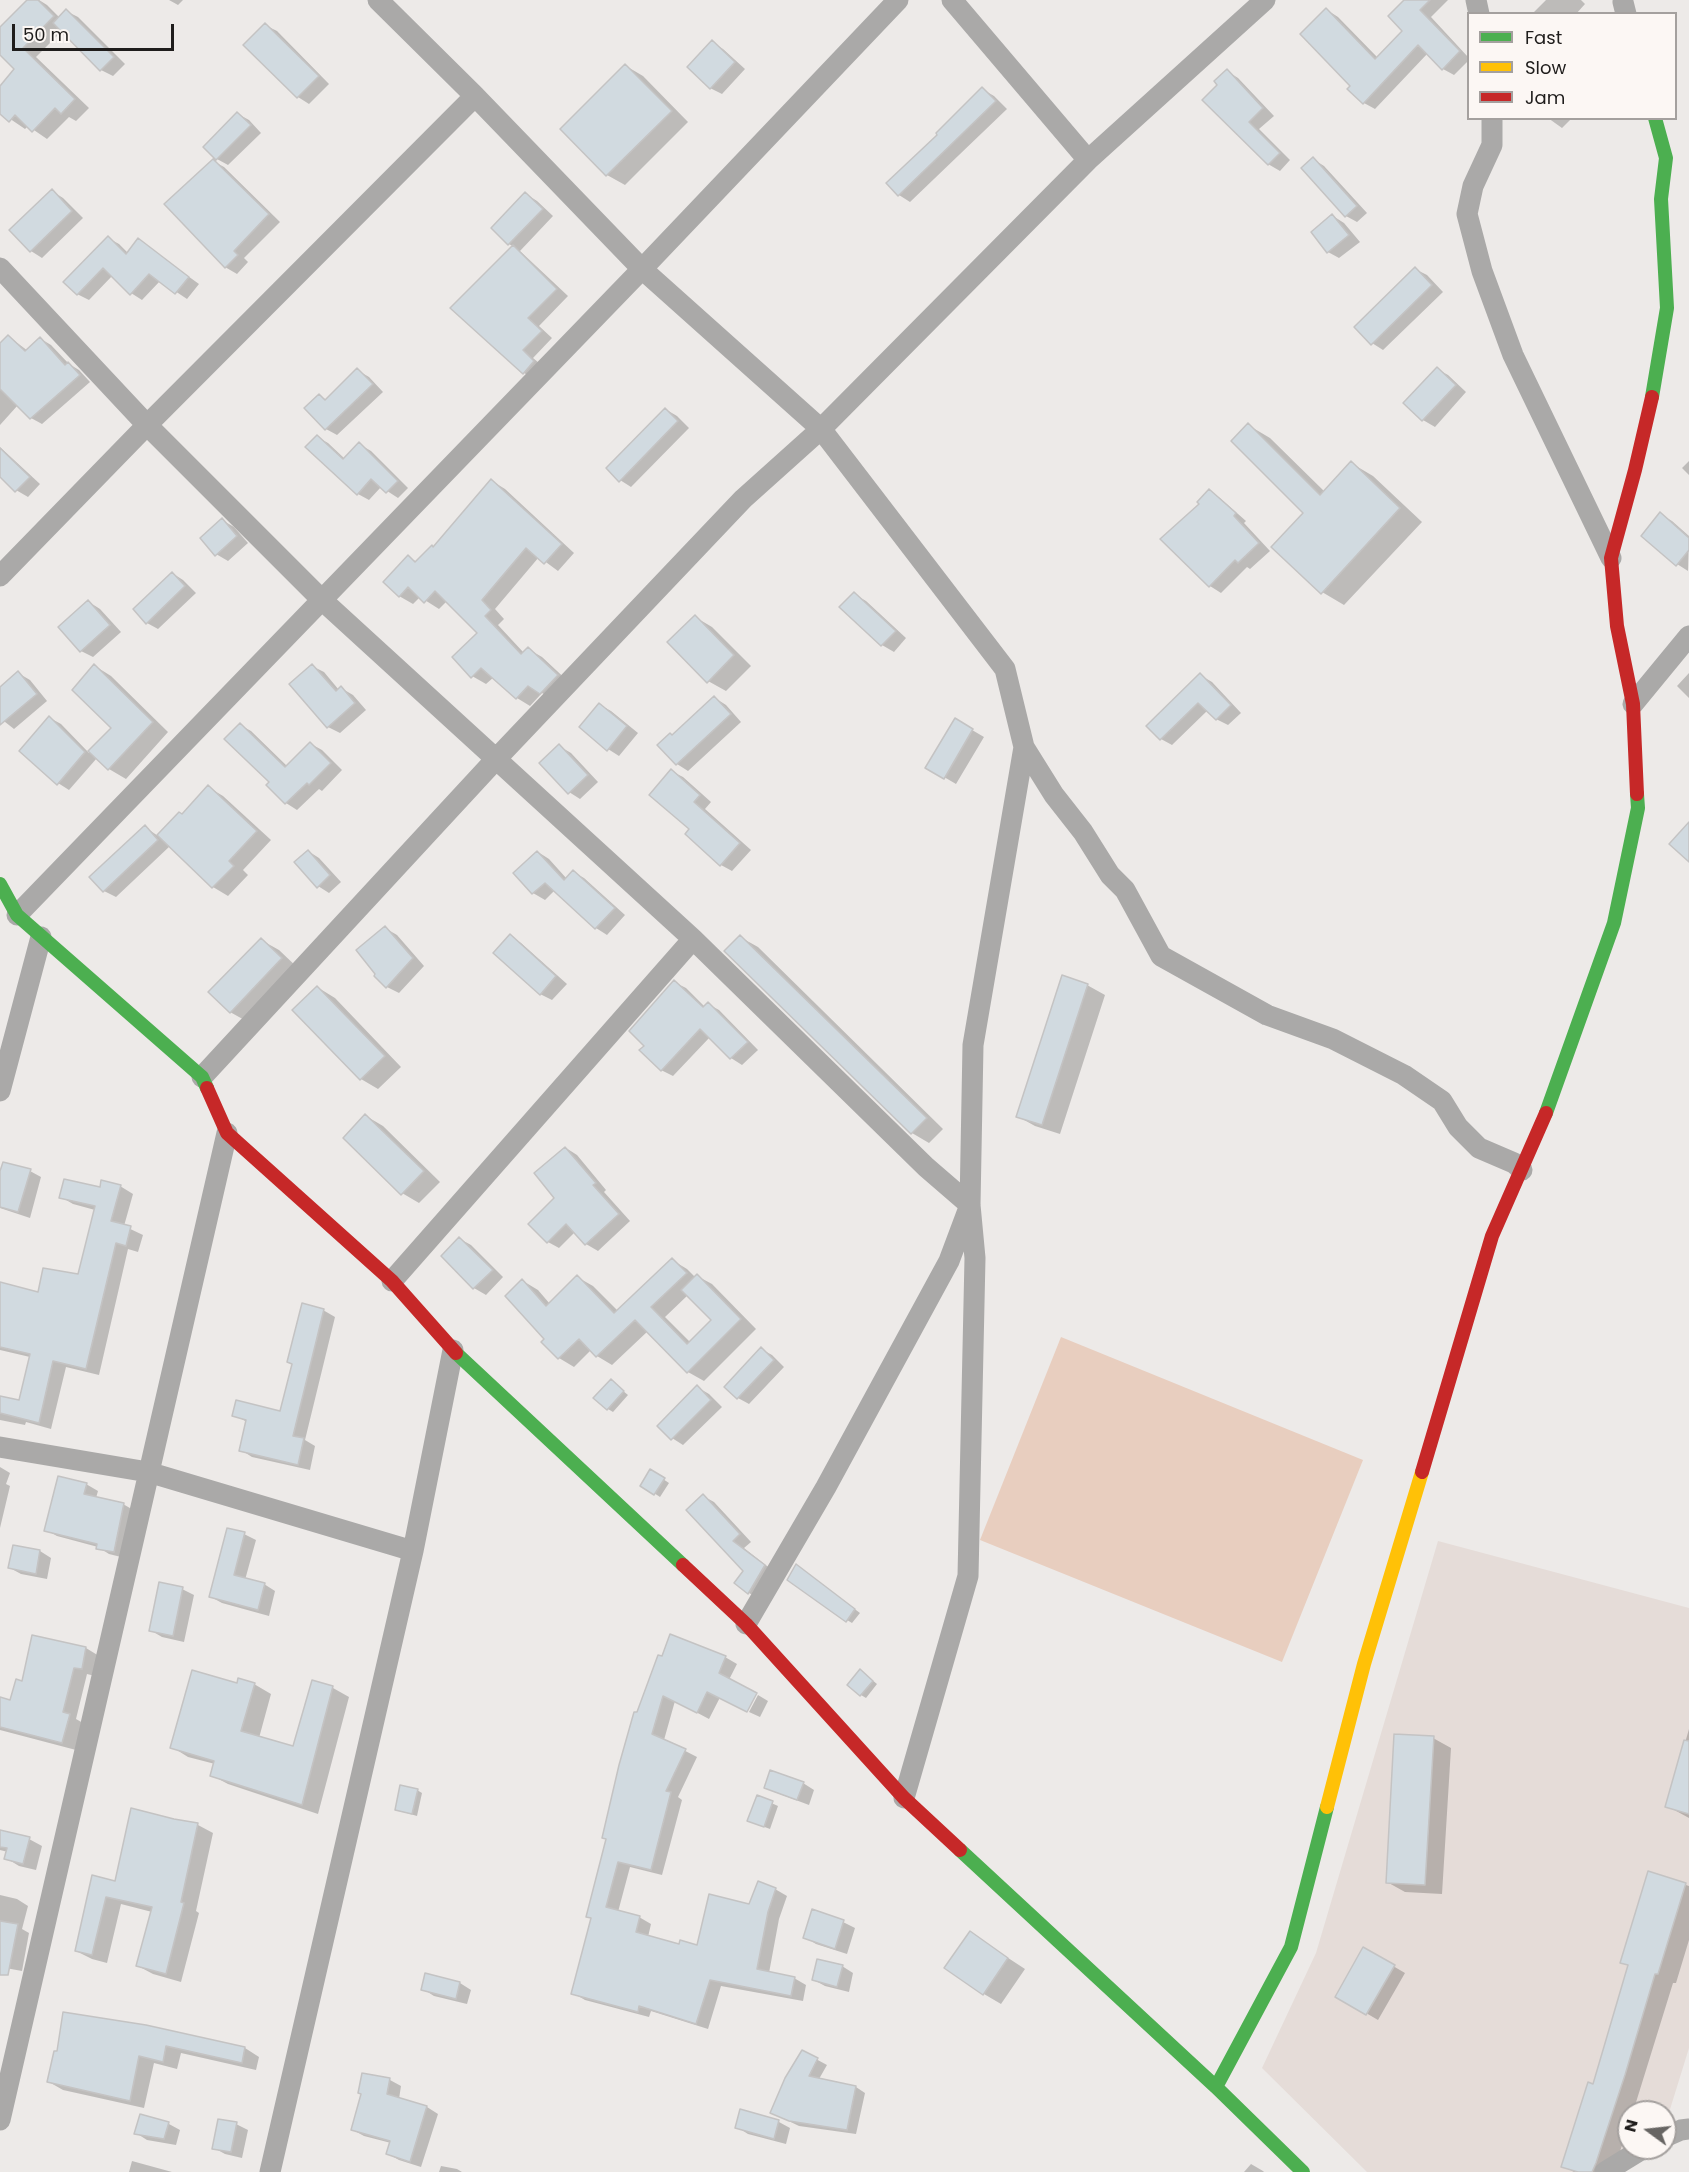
<!DOCTYPE html>
<style>
body{margin:0}
#map{position:relative;width:1689px;height:2172px;overflow:hidden;background:#edeae8;font-family:Poppins,sans-serif}
canvas{display:block}
.legend{position:absolute;left:1467px;top:12px;width:210px;height:108px;box-sizing:border-box;background:#fcf7f4;border:2px solid #a4a09e;margin:0;padding:8px 10px;list-style:none;font-size:18px;color:#1f1d1c}
.legend li{display:flex;align-items:center;gap:12px;height:30px}
.legend b{width:30px;border:2px solid #a4a09e}
.north{position:absolute;left:1617px;top:2100px;width:60px;height:60px;box-sizing:border-box;background:#fcf7f4;border:2px solid #a4a09e;border-radius:50%;rotate:285deg;font-size:16px;font-weight:700;line-height:24px;text-align:center;color:#1f1d1c}
.north::after{content:'';display:block;margin:auto;width:21px;height:27px;background:#676563;clip-path:polygon(50% 0,100% 100%,50% 72%,0 100%)}
.scale{position:absolute;left:12px;top:24px;width:162px;height:27px;box-sizing:border-box;border:3px solid #1f1d1c;border-top:0;padding-left:8px;font-size:18px;line-height:21px;white-space:nowrap;color:#1f1d1c;-webkit-text-stroke:4px #fcf7f4;paint-order:stroke}
</style>
<div id="map">
<canvas width="1689" height="2172"></canvas>
<ul class="legend">
<li><b style="height:8px;background:#4caf50"></b>Fast</li>
<li><b style="height:8px;background:#ffc107"></b>Slow</li>
<li><b style="height:8px;background:#c62828"></b>Jam</li>
</ul>
<div class="north">N</div>
<div class="scale">50 m</div>
</div>
<script>
const ctx = document.querySelector('canvas').getContext('2d');
ctx.lineJoin = 'round';
function fill(path, color) { ctx.fillStyle = color; ctx.fill(path, 'evenodd'); }
const shape = rows => new Path2D(rows.map(r => 'M' + r).join(''));
function strokePath(path, color, width, dash) { ctx.strokeStyle = color; ctx.lineWidth = width; ctx.lineCap = dash ? 'butt' : 'round'; ctx.setLineDash(dash || []); ctx.stroke(path); }
const built = shape([
 [1438,1541,1689,1608,1689,2048,1667,2119,1665,2120,1665,2112,1629,2112,1629,2148,1600,2172,1367,2172,1262,2068,1316,1953]
]);
const green = shape([
 [1061,1337,1363,1460,1282,1662,980,1540]
]);
const shadow = shape([
 [29,0,39,0,47,5,60,18,66,11,78,17,125,64,113,76,101,70,62,31,36,57,89,108,76,121,69,117,47,139,28,126,25,129,0,112,0,88,16,69,0,53,0,29],
 [169,0,183,0,178,5],
 [1406,0,1448,0,1431,17,1468,57,1468,61,1454,75,1443,69,1428,53,1375,109,1364,103,1352,86,1327,10,1338,17,1378,58,1404,30],
 [1546,0,1581,0,1585,4,1576,14,1532,14],
 [265,25,277,31,329,84,309,104,298,97,245,45],
 [712,42,723,49,745,69,722,94,710,88],
 [626,66,643,76,688,122,625,185,607,175],
 [1227,71,1238,78,1274,116,1259,129,1290,160,1280,171,1268,164,1219,85],
 [982,89,994,96,1007,109,910,202,899,195,939,135],
 [238,114,249,120,261,133,228,165,217,159],
 [1548,118,1572,118,1562,128],
 [1313,159,1324,166,1367,213,1357,222,1346,216],
 [213,161,224,167,280,222,244,258,248,262,237,274,225,267],
 [52,191,63,198,83,218,42,258,31,251],
 [526,194,537,201,553,216,520,251,568,296,539,326,552,338,533,358,545,368,535,379,524,373,514,247,509,244],
 [1333,216,1344,223,1360,242,1339,258,1328,252],
 [108,238,119,244,128,253,138,240,199,284,187,299,160,281,142,300,131,293,113,275,89,300,77,294],
 [1415,269,1427,275,1443,292,1383,350,1372,343],
 [8,336,28,351,41,339,51,345,69,364,79,370,90,382,42,424,31,418,18,405,0,425,0,345],
 [1437,369,1448,375,1466,392,1435,427,1423,420,1405,403],
 [357,370,369,377,383,392,337,435,326,429,319,396,327,400],
 [665,409,677,416,689,428,631,487,620,480],
 [1248,425,1270,438,1325,492,1351,463,1373,476,1422,522,1344,605,1322,592,1305,513],
 [317,437,328,443,345,459,359,444,371,451,408,488,398,498,381,487,369,500,358,494],
 [0,447,40,484,28,497,16,490,0,475],
 [1689,461,1689,475,1682,468],
 [492,481,505,489,574,553,558,571,539,557,495,609,504,619,498,625,524,653,528,649,542,657,571,684,555,701,542,693,530,706,517,698,494,677,486,684,472,676,479,633,447,601,439,609,420,597,413,604,399,596,408,557,417,562,434,548],
 [1209,491,1220,498,1246,521,1244,523,1270,551,1250,569,1247,567,1221,593,1210,586,1201,504],
 [1660,514,1672,521,1689,536,1688,571,1677,564],
 [222,520,234,527,248,543,228,561,216,554],
 [172,573,183,580,196,593,158,629,147,623],
 [854,594,866,601,906,638,894,652,882,645,841,607],
 [89,602,100,609,121,632,93,657,81,651],
 [695,617,712,627,751,666,726,691,708,681],
 [95,666,111,676,168,732,126,779,109,769,97,758,69,790,58,783,50,718,61,724,89,753,113,728],
 [312,666,324,672,339,690,341,688,353,695,366,710,340,733,328,727,291,685],
 [18,673,30,680,47,701,14,729,0,718,0,688],
 [1689,673,1689,698,1677,686],
 [1200,675,1212,682,1241,713,1228,725,1216,719,1208,710,1172,745,1161,739],
 [715,698,726,705,741,722,688,771,677,764,673,737],
 [600,705,611,711,638,733,619,756,608,749],
 [955,720,984,737,956,784,927,767],
 [240,725,251,731,288,767,311,744,322,750,342,770,322,791,319,789,297,810,286,803,272,782],
 [559,746,571,753,598,782,580,799,569,792],
 [671,771,683,777,711,802,705,809,751,850,732,871,721,865,691,829],
 [208,787,223,796,271,840,243,870,248,875,228,896,213,887,170,846,116,897,104,891,145,827,158,836,183,816],
 [308,851,319,858,341,882,329,893,318,886],
 [538,852,549,859,567,879,573,872,584,878,625,915,607,935,596,928,555,890,545,900,533,893,515,873],
 [385,928,397,935,424,966,399,993,387,987,376,976],
 [510,936,521,943,567,984,552,1000,540,994],
 [740,937,758,947,943,1129,929,1143,912,1133],
 [261,940,279,950,299,969,248,1022,230,1012],
 [674,982,686,988,705,1007,708,1004,719,1010,758,1050,742,1065,731,1058,710,1037,673,1076,661,1070,646,1046],
 [1087,985,1105,995,1060,1134,1035,1126,1017,1116],
 [317,987,335,998,401,1067,378,1089,361,1079],
 [366,1116,383,1126,440,1182,419,1203,402,1193],
 [566,1148,577,1155,606,1190,604,1192,630,1221,598,1251,586,1244,575,1232,559,1248,548,1242],
 [30,1171,41,1177,30,1218,0,1208,0,1176],
 [120,1186,133,1194,124,1226,143,1235,138,1252,128,1249,99,1375,66,1367,51,1429,26,1422,25,1425,0,1420,0,1397,20,1401,30,1357,0,1350,0,1284,39,1294,79,1276,95,1210,73,1204,61,1197],
 [460,1239,471,1245,503,1277,486,1295,474,1288,443,1256],
 [672,1260,687,1269,695,1277,697,1276,712,1284,756,1329,704,1381,688,1372,648,1331,612,1365,597,1356,591,1350,574,1367,559,1358,546,1339,523,1281,538,1290,550,1304,577,1277,593,1286,618,1311],
 [688,1295,713,1320,690,1342,665,1317],
 [323,1310,335,1317,305,1440,315,1446,310,1470,252,1457,241,1450,247,1422,234,1415,281,1413],
 [761,1349,772,1355,784,1367,749,1404,738,1398],
 [611,1381,628,1395,613,1412,608,1409],
 [697,1387,709,1394,722,1407,683,1445,672,1438],
 [0,1467,10,1473,6,1484,10,1486,0,1528],
 [651,1471,669,1483,660,1497,642,1485],
 [86,1484,98,1491,96,1498,123,1504,135,1511,125,1558,109,1554,98,1547,57,1536,46,1530],
 [703,1496,714,1502,751,1542,744,1548,776,1573,760,1599,749,1593,745,1571],
 [244,1534,256,1540,245,1580,264,1584,275,1591,269,1616,222,1603,211,1597],
 [40,1551,51,1558,47,1579,21,1574,10,1568],
 [801,1569,860,1613,852,1623,847,1620],
 [182,1589,194,1595,184,1642,162,1637,150,1630],
 [86,1648,99,1656,95,1676,87,1674,76,1719,83,1723,76,1750,0,1730,0,1699,11,1702,23,1683],
 [659,1657,725,1657,737,1664,709,1719,675,1701,664,1740,697,1757,678,1797,682,1800,662,1875,630,1867,618,1912,639,1917,651,1924,648,1937,680,1946,698,1947,750,1905,775,1889,787,1896,779,1919,769,1973,794,1978,806,1985,803,2001,721,1986,708,2029,651,2011,649,2017,585,2000,573,1993,592,1919,588,1916,638,1714],
 [865,1674,877,1684,866,1698,861,1695],
 [313,1682,333,1688,349,1697,318,1814,228,1784,211,1775,215,1764,188,1757,172,1747,238,1685,254,1684,271,1694,259,1738,294,1748],
 [758,1695,768,1701,760,1717,749,1712],
 [1689,1729,1689,1818,1667,1806],
 [1433,1738,1451,1748,1442,1894,1405,1892,1387,1882],
 [803,1783,814,1790,809,1805,777,1793,766,1787],
 [417,1790,422,1793,417,1816,396,1810],
 [758,1797,778,1806,770,1829,754,1823],
 [132,1810,198,1825,213,1833,196,1911,199,1913,181,1982,153,1974,138,1966,152,1912,121,1904,107,1963,92,1959,76,1951,94,1877,117,1883],
 [0,1831,29,1839,42,1846,36,1870,19,1866,6,1858,8,1852,0,1850],
 [1649,1873,1689,1886,1689,1940,1676,1983,1673,1983,1633,2112,1629,2112,1629,2125,1613,2172,1574,2172,1563,2166,1594,2086,1629,1966,1622,1962],
 [0,1895,17,1899,28,1906,22,1929,29,1933,22,1971,0,1967],
 [813,1911,843,1922,855,1928,847,1954,816,1944,805,1937],
 [970,1933,1025,1969,1001,2004,984,1994],
 [1364,1949,1405,1973,1378,2020,1337,1996],
 [842,1966,853,1973,849,1992,825,1986,814,1980],
 [426,1975,460,1983,471,1990,467,2004,434,1996,423,1989],
 [146,2026,245,2048,259,2057,256,2070,181,2053,177,2069,154,2063,144,2108,63,2090,49,2082],
 [803,2052,827,2065,819,2079,856,2087,865,2093,856,2134,799,2126,772,2113],
 [363,2075,390,2080,401,2086,399,2099,427,2107,438,2114,421,2167,399,2160,388,2154,391,2143,364,2136,353,2130,362,2094],
 [741,2111,779,2122,790,2128,786,2144,748,2134,737,2127],
 [141,2116,169,2124,180,2130,176,2145,147,2140,136,2133],
 [236,2124,248,2130,242,2158,225,2154,214,2148],
 [132,2161,172,2172,129,2172],
 [1251,2164,1263,2171,1264,2172,1244,2172],
 [441,2166,457,2169,462,2172,439,2172]
]);
const building = shape([
 [27,0,38,0,54,16,23,48,75,99,61,114,55,108,32,132,15,115,9,122,0,114,0,86,14,69,0,55,0,27,27,0],
 [1404,0,1430,0,1420,10,1460,51,1442,70,1418,45,1363,104,1347,89,1350,86,1300,34,1326,8,1375,59,1402,31,1388,16,1404,0],
 [66,9,114,57,100,71,53,23,66,9],
 [265,23,319,76,297,98,243,45,265,23],
 [712,40,735,62,710,89,687,67,712,40],
 [625,64,672,111,606,176,560,129,625,64],
 [1227,69,1263,108,1249,122,1280,153,1268,165,1202,100,1217,85,1214,81,1227,69],
 [982,87,996,101,898,196,886,183,937,135,936,133,982,87],
 [237,112,251,125,216,160,203,147,237,112],
 [1313,157,1357,206,1345,217,1301,168,1313,157],
 [213,159,269,214,234,251,238,255,225,268,164,204,213,159],
 [52,189,72,211,30,252,9,230,52,189],
 [525,192,543,209,508,245,491,228,525,192],
 [1332,214,1349,235,1327,253,1311,232,1332,214],
 [108,236,126,254,138,238,189,277,175,294,149,274,130,295,103,268,77,295,63,282,108,236],
 [513,245,557,289,528,318,542,331,523,350,534,361,523,374,450,308,513,245],
 [1415,267,1432,285,1371,345,1354,327,1415,267],
 [8,335,25,351,40,337,65,365,68,362,80,375,30,419,0,389,0,343,8,335],
 [1437,367,1456,385,1422,421,1403,403,1437,367],
 [357,368,373,384,325,430,304,408,319,394,325,400,357,368],
 [665,408,678,421,619,482,606,468,665,408],
 [1248,423,1320,495,1351,461,1400,508,1321,594,1271,547,1303,513,1231,441,1248,423],
 [317,435,343,459,359,442,398,481,386,493,371,479,357,495,305,447,317,435],
 [0,448,30,477,15,492,0,477,0,448],
 [491,479,562,544,544,564,526,548,482,600,491,610,485,616,521,654,528,647,558,675,540,694,528,686,516,699,481,668,471,678,452,657,477,633,435,591,424,603,408,587,399,597,383,582,408,555,415,562,432,545,433,547,491,479],
 [1209,489,1236,513,1234,516,1259,543,1238,563,1235,560,1209,587,1160,539,1199,504,1197,502,1209,489],
 [1660,512,1689,538,1689,550,1676,566,1641,536,1660,512],
 [222,518,237,536,215,556,200,538,222,518],
 [172,572,185,586,146,624,133,609,172,572],
 [854,592,896,631,881,646,839,607,854,592],
 [88,600,110,625,80,652,58,627,88,600],
 [695,615,734,655,707,683,667,642,695,615],
 [94,664,153,722,108,770,88,751,111,728,72,690,94,664],
 [312,664,336,691,341,686,355,703,327,728,289,684,312,664],
 [18,671,37,694,0,725,0,687,18,671],
 [1200,673,1231,705,1216,720,1198,703,1160,740,1146,726,1200,673],
 [714,696,731,714,676,765,657,745,670,733,672,735,714,696],
 [599,703,627,726,607,751,579,727,599,703],
 [49,716,85,752,57,785,19,751,49,716],
 [955,718,973,729,944,779,925,768,955,718],
 [240,723,285,767,310,742,331,763,309,785,307,783,285,804,266,785,269,782,224,739,240,723],
 [559,744,588,775,568,794,539,763,559,744],
 [671,769,700,795,694,802,740,843,720,866,685,834,689,829,649,795,671,769],
 [208,785,257,831,229,861,234,866,212,888,157,835,179,812,182,814,208,785],
 [1689,822,1689,862,1669,844,1689,822],
 [145,825,158,840,103,892,89,877,145,825],
 [308,850,330,875,317,888,294,862,308,850],
 [537,851,564,880,573,870,615,908,595,929,545,883,532,894,513,873,537,851],
 [385,926,413,958,386,988,374,976,375,974,356,950,385,926],
 [510,934,556,976,540,995,493,953,510,934],
 [740,935,927,1118,911,1134,724,951,740,935],
 [261,938,282,958,230,1013,208,992,261,938],
 [1062,975,1088,984,1042,1125,1016,1117,1062,975],
 [674,980,703,1007,708,1002,748,1042,730,1059,700,1029,661,1071,639,1050,644,1046,629,1031,674,980],
 [317,986,385,1056,360,1080,292,1010,317,986],
 [365,1114,424,1171,401,1195,343,1138,365,1114],
 [565,1147,596,1183,593,1185,619,1214,585,1245,566,1224,547,1243,528,1224,554,1198,534,1173,565,1147],
 [3,1162,31,1169,18,1212,0,1207,0,1171,3,1162],
 [64,1179,100,1187,101,1180,121,1185,111,1221,131,1226,126,1246,116,1243,86,1369,53,1361,39,1423,0,1413,0,1396,19,1400,30,1354,0,1347,0,1282,38,1292,43,1268,78,1274,95,1206,59,1198,64,1179],
 [459,1237,493,1270,473,1289,441,1256,459,1237],
 [672,1258,687,1273,651,1307,687,1344,711,1320,681,1290,697,1274,741,1319,687,1373,635,1320,596,1357,579,1339,558,1359,541,1342,544,1339,505,1296,522,1279,546,1306,577,1275,614,1313,672,1258],
 [302,1303,324,1309,293,1436,304,1438,298,1465,239,1451,246,1420,232,1416,236,1400,280,1411,292,1364,287,1362,302,1303],
 [761,1347,774,1360,737,1399,724,1387,761,1347],
 [611,1379,624,1391,607,1410,593,1398,611,1379],
 [697,1385,711,1400,671,1440,657,1426,697,1385],
 [650,1469,665,1478,654,1495,640,1486,650,1469],
 [58,1476,87,1483,84,1494,124,1503,114,1552,96,1549,97,1544,44,1531,58,1476],
 [703,1494,740,1534,733,1541,765,1565,748,1594,734,1583,743,1571,686,1510,703,1494],
 [227,1528,245,1532,234,1575,265,1583,258,1610,209,1597,227,1528],
 [13,1545,40,1550,36,1574,8,1568,13,1545],
 [796,1564,855,1609,846,1622,787,1580,796,1564],
 [159,1582,183,1587,173,1636,149,1631,159,1582],
 [670,1634,726,1656,719,1673,757,1693,747,1712,707,1692,697,1713,663,1696,652,1734,686,1749,666,1791,671,1792,651,1870,618,1862,606,1907,640,1916,636,1932,679,1944,680,1940,697,1945,709,1894,749,1904,758,1881,776,1888,768,1912,757,1969,795,1977,791,1996,710,1980,696,2024,639,2006,638,2012,571,1994,591,1918,586,1917,606,1839,602,1838,619,1765,634,1712,637,1712,658,1655,662,1656,670,1634],
 [32,1635,86,1647,82,1669,74,1668,63,1712,70,1714,62,1743,0,1727,0,1697,10,1700,16,1679,22,1681,32,1635],
 [860,1669,873,1681,860,1696,847,1685,860,1669],
 [192,1670,237,1683,238,1678,255,1683,241,1731,293,1746,312,1680,333,1686,302,1805,210,1776,214,1761,170,1748,192,1670],
 [1394,1734,1434,1736,1425,1885,1386,1883,1394,1734],
 [1684,1740,1689,1741,1689,1814,1665,1807,1684,1740],
 [770,1770,804,1782,797,1800,764,1788,770,1770],
 [400,1785,418,1789,412,1814,395,1810,400,1785],
 [757,1795,773,1801,764,1827,747,1821,757,1795],
 [131,1808,174,1819,198,1823,181,1902,184,1903,166,1974,136,1966,152,1907,106,1897,92,1955,75,1951,92,1875,115,1881,131,1808],
 [0,1830,30,1837,23,1864,4,1859,7,1848,0,1847,0,1830],
 [1648,1871,1686,1883,1658,1974,1655,1974,1625,2075,1596,2163,1592,2172,1578,2172,1561,2167,1588,2082,1593,2084,1628,1965,1620,1963,1648,1871],
 [812,1909,844,1920,835,1949,803,1938,812,1909],
 [0,1921,18,1924,8,1975,0,1975,0,1921],
 [970,1931,1008,1958,983,1995,944,1968,970,1931],
 [1363,1947,1395,1965,1366,2015,1335,1997,1363,1947],
 [817,1959,843,1965,837,1987,812,1980,817,1959],
 [425,1973,460,1982,456,1999,421,1990,425,1973],
 [63,2012,146,2025,245,2047,242,2063,166,2046,163,2062,139,2056,130,2101,47,2082,54,2051,57,2051,63,2012],
 [802,2050,818,2058,809,2076,856,2086,847,2130,789,2121,770,2113,785,2078,802,2050],
 [362,2073,390,2078,387,2094,427,2106,410,2162,386,2154,390,2141,351,2130,361,2094,358,2093,362,2073],
 [740,2109,779,2120,774,2139,735,2128,740,2109],
 [140,2114,169,2122,164,2139,134,2134,140,2114],
 [218,2119,237,2122,231,2152,212,2149,218,2119]
]);
const street = shape([
 [378,0,475,96,642,269,821,429,1005,669,1024,747,1054,795,1083,832,1110,875,1125,890,1161,956,1267,1015,1333,1039,1404,1075,1442,1101,1458,1127,1479,1148,1514,1163,1522,1170],
 [952,0,1088,160],
 [1476,0,1479,14],
 [1623,2,1626,14],
 [1492,118,1492,145,1473,186,1467,214,1482,271,1513,355,1611,558],
 [0,268,147,425,322,600,693,939,392,1281],
 [0,576,147,425,475,96],
 [1633,704,1689,636],
 [17,915,642,269,898,0],
 [693,939,926,1167,970,1205,949,1261,826,1487,746,1624],
 [202,1077,497,758,743,499,821,429,1088,160,1265,0],
 [0,1091,41,937],
 [0,1447,148,1472,413,1551],
 [904,1798,968,1576,975,1258,970,1205,973,1045,1024,747],
 [0,2120,227,1133],
 [1665,2137,1681,2130,1689,2129],
 [270,2172,413,1551,453,1350],
 [1605,2172,1644,2148]
]);
const fast = shape([
 [1652,397,1667,308,1661,199,1666,158,1655,118],
 [0,884,17,915,202,1077,207,1088],
 [1546,1113,1614,923,1638,808,1637,794],
 [456,1353,683,1565],
 [960,1850,1216,2087,1303,2172],
 [1216,2087,1291,1947,1327,1807]
]);
const slow = shape([
 [1327,1807,1364,1664,1422,1472]
]);
const jam = shape([
 [1637,794,1633,704,1617,626,1611,558,1635,470,1652,397],
 [207,1088,227,1133,392,1281,456,1353],
 [1422,1472,1492,1236,1546,1113],
 [683,1565,746,1624,904,1798,960,1850]
]);
fill(built, '#e5dcd8');
fill(green, '#e8cebf');
fill(shadow, '#0003');
fill(building, '#d1dae0');
strokePath(building, '#c4c3c3', 1.5);
strokePath(street, '#aaa9a8', 21);
strokePath(fast, '#4caf50', 14);
strokePath(slow, '#ffc107', 14);
strokePath(jam, '#c62828', 14);
</script>
